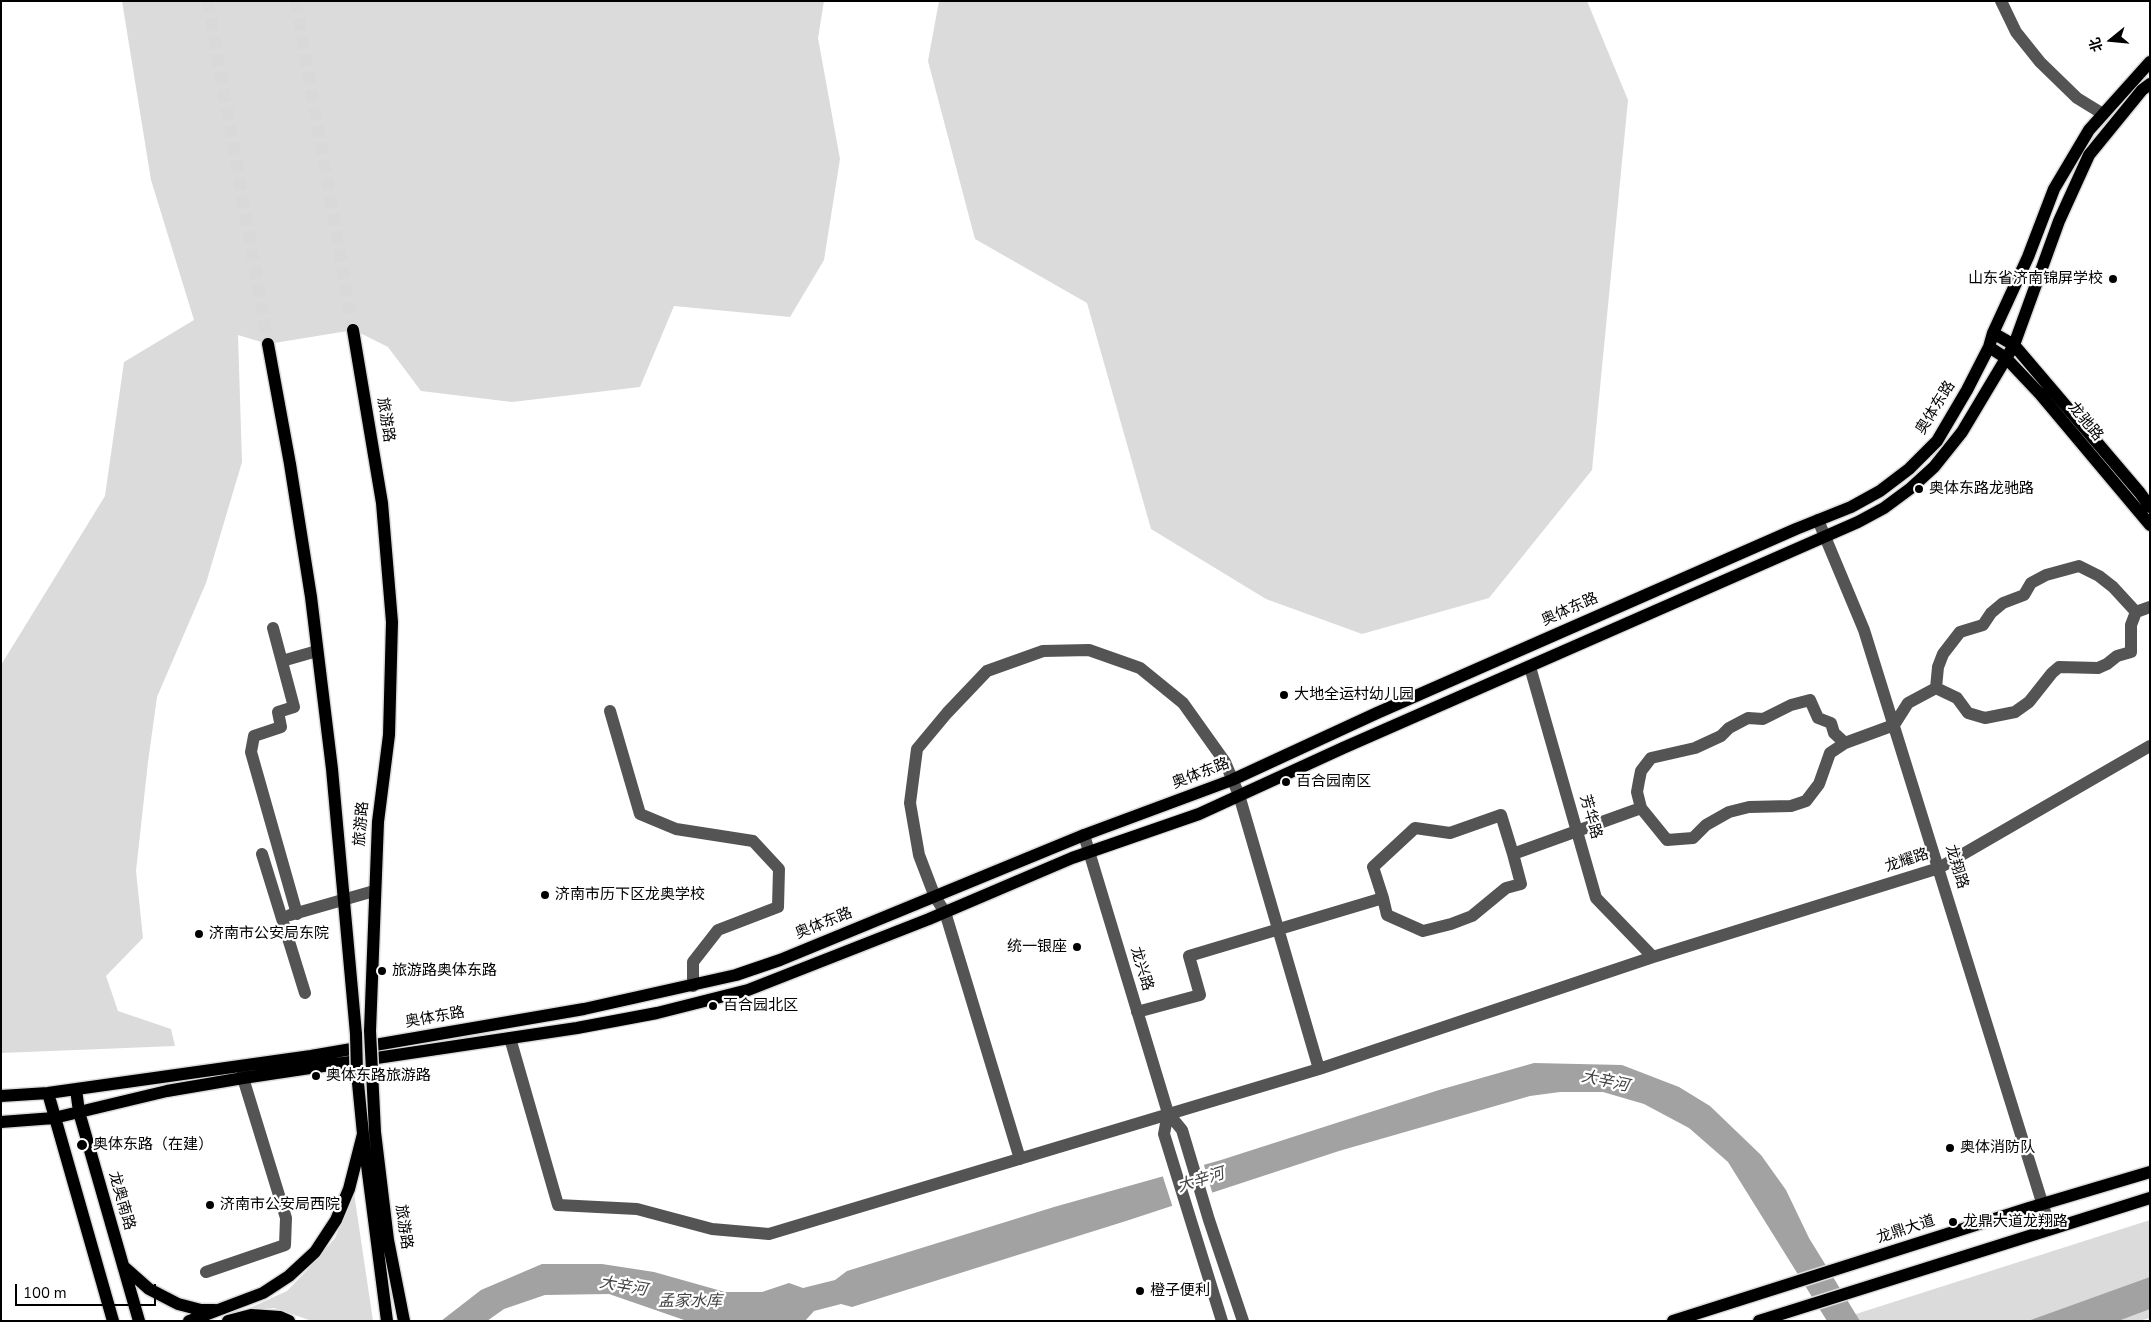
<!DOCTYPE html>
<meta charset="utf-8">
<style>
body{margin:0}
#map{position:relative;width:2151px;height:1322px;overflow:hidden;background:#fff;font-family:"Nunito Sans","Noto Sans SC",sans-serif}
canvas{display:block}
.frame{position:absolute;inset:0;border:2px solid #000;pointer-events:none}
.north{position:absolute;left:2086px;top:15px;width:50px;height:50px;-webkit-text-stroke:4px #fff;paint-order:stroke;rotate:253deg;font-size:14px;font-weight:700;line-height:20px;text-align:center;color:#000}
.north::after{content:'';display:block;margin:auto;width:18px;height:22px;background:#000;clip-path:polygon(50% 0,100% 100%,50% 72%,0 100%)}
.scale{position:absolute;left:15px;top:1284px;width:141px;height:22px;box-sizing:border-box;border:2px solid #000;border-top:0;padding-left:6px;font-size:15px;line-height:18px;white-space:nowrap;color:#000;-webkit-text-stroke:4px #fff;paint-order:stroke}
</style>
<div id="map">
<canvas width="2151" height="1322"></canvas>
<div class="frame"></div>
<div class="north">北</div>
<div class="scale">100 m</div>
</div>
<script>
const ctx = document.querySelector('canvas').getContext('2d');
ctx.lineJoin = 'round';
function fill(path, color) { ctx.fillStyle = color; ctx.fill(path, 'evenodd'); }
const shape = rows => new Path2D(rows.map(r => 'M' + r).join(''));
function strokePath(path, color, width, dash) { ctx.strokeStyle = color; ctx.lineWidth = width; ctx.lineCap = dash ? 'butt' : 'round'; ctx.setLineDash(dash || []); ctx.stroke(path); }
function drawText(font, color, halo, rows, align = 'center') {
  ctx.font = font + ' "Nunito Sans","Noto Sans SC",sans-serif'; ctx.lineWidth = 4.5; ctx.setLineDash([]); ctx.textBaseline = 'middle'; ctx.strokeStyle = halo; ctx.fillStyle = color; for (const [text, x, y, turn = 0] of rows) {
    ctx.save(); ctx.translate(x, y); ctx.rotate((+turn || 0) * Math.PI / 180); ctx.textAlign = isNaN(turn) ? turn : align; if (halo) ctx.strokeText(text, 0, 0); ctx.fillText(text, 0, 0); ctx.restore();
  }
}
const green = shape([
 [122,1,824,1,818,38,840,159,824,260,790,317,674,306,640,387,512,402,421,391,388,347,354,330,268,344,238,335,242,462,206,583,157,697,148,762,136,871,143,938,106,976,118,1011,171,1029,175,1046,1,1053,1,665,105,496,124,362,194,320,151,180],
 [939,1,1587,1,1628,100,1592,470,1489,598,1362,634,1266,599,1151,529,1087,303,975,239,928,61],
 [354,1193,373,1321,312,1321,274,1308,243,1311,287,1291,308,1269,335,1238],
 [2150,1220,2150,1318,2139,1321,1834,1321]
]);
const water = shape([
 [1534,1063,1622,1065,1679,1087,1710,1106,1761,1155,1786,1190,1809,1238,1860,1321,1827,1321,1728,1162,1689,1128,1644,1104,1603,1092,1560,1092,1530,1096,1339,1151,1126,1221,852,1307,841,1304,814,1311,805,1321,687,1321,609,1294,545,1295,504,1309,487,1321,441,1321,481,1290,542,1264,602,1264,654,1272,725,1292,762,1292,789,1283,803,1288,835,1280,847,1271,1054,1207,1221,1160,1439,1090],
 [2150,1277,2150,1309,2118,1321,2028,1321]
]);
const pier = shape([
 [1203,1162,1213,1195,1173,1208,1162,1174]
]);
const majorTunnel = shape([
 [208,1,268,344],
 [296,1,353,330]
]);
const minor = shape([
 [2001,1,2016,32,2040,62,2077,98,2103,114],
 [1818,520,1864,630,2050,1228],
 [273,628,294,707,278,712,281,727,254,736,251,752,297,914],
 [282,661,317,651],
 [1530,667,1596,898,1653,957],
 [1936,688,1938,667,1943,654,1960,632,1983,625,1991,613,2003,603,2024,595,2031,583,2046,575,2079,566,2099,576,2113,587,2136,612],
 [610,711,640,814,676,829,753,841,779,869,778,907,718,930,693,962,693,986],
 [1641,808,1637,792,1639,781,1641,771,1651,758,1695,748,1721,736,1729,728,1748,718,1763,719,1791,705,1810,700,1818,718,1831,723,1834,733,1845,743],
 [1084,835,1168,1113,1182,1130,1209,1220,1243,1321],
 [262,854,305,993],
 [1383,898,1387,915,1423,931,1451,924,1472,916,1506,888,1521,884,1513,854],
 [290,915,374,891],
 [1137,1012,1200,995,1189,956,1383,898,1373,867,1415,828,1450,833,1501,815,1513,854,1641,808,1667,840,1693,838,1706,825,1729,812,1749,807,1791,806,1806,801,1819,784,1830,753,1845,743,1894,725,1908,703,1936,688,1957,698,1968,713,1985,718,2015,712,2029,702,2052,673,2059,667,2098,668,2107,664,2117,656,2131,652,2131,625,2136,612,2150,607],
 [510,1038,558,1205,637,1209,712,1229,769,1234,1319,1069,1653,957,1939,868,2150,746],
 [1168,1113,1164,1134,1222,1321],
 [1020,1159,945,912,935,897,919,855,910,803,917,749,947,713,987,671,1043,651,1089,650,1140,668,1183,703,1225,762,1239,795,1319,1069],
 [206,1272,285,1245,286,1218,243,1078,243,1067]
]);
const major = shape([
 [353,330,382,503,392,622,389,735,378,822,370,1031],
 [1993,333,2014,345,2140,493,2150,507],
 [268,344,290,464,311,597,332,769,356,1034],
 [1989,347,2006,358,2040,394,2150,525],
 [372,1071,375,1132,388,1240,404,1321],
 [357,1073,363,1134,387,1321],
 [76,1089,79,1112,139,1321],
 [48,1093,113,1321],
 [1,1096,48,1093,311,1056,584,1009,736,975,780,960,1084,835,1232,780,1377,713,1796,529,1851,507,1880,491,1909,469,1937,441,1967,390,1989,347,1993,333,2028,257,2054,189,2089,130,2150,62],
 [1,1122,54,1118,167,1091,243,1078,577,1028,657,1013,748,990,929,919,1072,858,1199,814,1343,748,1858,522,1884,508,1911,488,1934,467,1962,432,2014,345,2059,221,2089,155,2142,90,2150,84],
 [123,1266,149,1289,178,1304,201,1310,215,1310],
 [189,1321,263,1293,289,1276,315,1252,336,1220,349,1189,363,1134],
 [228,1321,251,1315,280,1317,289,1321],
 [1673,1321,2029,1208,2150,1172],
 [1759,1321,2150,1198]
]);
const majorBridge = shape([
 [370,1031,372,1071],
 [356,1034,357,1073]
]);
const markers = [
 [2113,279,5,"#000"],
 [1919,489,5,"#000"],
 [1284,695,5,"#000"],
 [1286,782,5,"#000"],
 [545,895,5,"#000"],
 [199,934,5,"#000"],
 [1077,947,5,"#000"],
 [382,971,5,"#000"],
 [713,1006,5,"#000"],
 [316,1076,5,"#000"],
 [82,1145,6,"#000"],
 [1950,1148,5,"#000"],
 [210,1205,5,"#000"],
 [1953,1222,5,"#000"],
 [1140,1291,5,"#000"]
];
const poiNames = [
 ["山东省济南锦屏学校",2103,279,"right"],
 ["奥体东路龙驰路",1929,489],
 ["大地全运村幼儿园",1294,695],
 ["百合园南区",1296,782],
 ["济南市历下区龙奥学校",555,895],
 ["济南市公安局东院",209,934],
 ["统一银座",1067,947,"right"],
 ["旅游路奥体东路",392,971],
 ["百合园北区",723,1006],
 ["奥体东路旅游路",326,1076],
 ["奥体东路（在建）",93,1145],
 ["奥体消防队",1960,1148],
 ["济南市公安局西院",220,1205],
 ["龙鼎大道龙翔路",1963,1222],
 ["橙子便利",1150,1291]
];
const streetNames = [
 ["奥体东路",1936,408,-58],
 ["旅游路",385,420,81],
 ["龙驰路",2085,422,50],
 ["奥体东路",1570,610,-24],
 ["奥体东路",1201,774,-21],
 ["芳华路",1590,817,74],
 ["旅游路",362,824,-85],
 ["龙耀路",1907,861,-18],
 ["龙翔路",1956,867,73],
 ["奥体东路",824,924,-22],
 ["龙兴路",1141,969,73],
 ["奥体东路",435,1018,-10],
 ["龙奥南路",121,1201,74],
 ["旅游路",403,1227,82],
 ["龙鼎大道",1906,1230,-18]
];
const waterNames = [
 ["大辛河",1605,1082,12],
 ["大辛河",1201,1181,-17],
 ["大辛河",623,1287,10],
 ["孟家水库",690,1302]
];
fill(green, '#dbdbdb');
fill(water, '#a2a2a2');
fill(pier, '#fff');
strokePath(majorTunnel, '#d9d9d9', 12, [12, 6]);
strokePath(major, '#dbdbdb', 15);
strokePath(minor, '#545454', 12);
strokePath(major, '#000', 12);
strokePath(majorBridge, '#dbdbdb', 15, []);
strokePath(majorBridge, '#000', 12);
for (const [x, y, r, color] of markers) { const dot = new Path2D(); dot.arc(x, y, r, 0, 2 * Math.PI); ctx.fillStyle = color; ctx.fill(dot); strokePath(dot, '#fff', 2); }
drawText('15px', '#000', '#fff', poiNames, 'left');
drawText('15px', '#000', '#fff', streetNames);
drawText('italic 16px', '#434343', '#fff', waterNames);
</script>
